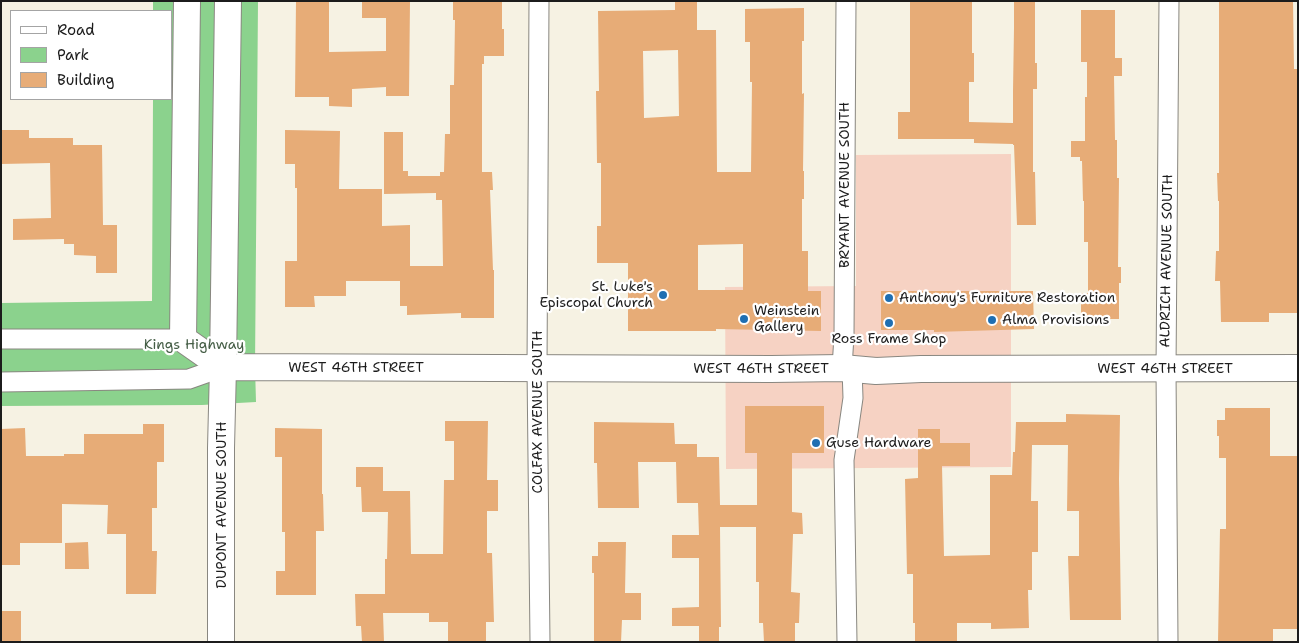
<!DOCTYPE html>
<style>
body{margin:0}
#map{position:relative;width:1299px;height:643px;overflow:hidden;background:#f6f2e3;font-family:"Shantell Sans",sans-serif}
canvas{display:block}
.frame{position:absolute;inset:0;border:2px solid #1c1c1c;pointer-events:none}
.legend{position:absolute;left:10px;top:10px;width:162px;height:90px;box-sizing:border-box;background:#fff;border:1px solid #a4a4a4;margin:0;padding:6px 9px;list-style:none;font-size:15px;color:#1c1c1c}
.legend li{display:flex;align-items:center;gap:10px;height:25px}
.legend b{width:25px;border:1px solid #a4a4a4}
</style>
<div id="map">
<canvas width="1299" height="643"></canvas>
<div class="frame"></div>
<ul class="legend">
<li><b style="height:6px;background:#fff"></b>Road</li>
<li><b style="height:14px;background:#8bd28d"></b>Park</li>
<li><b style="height:14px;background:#e7ac77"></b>Building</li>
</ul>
</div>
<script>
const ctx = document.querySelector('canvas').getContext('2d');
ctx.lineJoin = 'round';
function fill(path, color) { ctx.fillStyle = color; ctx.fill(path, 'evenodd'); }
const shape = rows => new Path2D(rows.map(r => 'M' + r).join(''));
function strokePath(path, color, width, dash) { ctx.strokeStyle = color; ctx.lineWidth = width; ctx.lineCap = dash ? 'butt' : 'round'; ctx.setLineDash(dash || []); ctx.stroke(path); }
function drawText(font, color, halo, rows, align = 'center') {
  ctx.font = font + ' "Shantell Sans",sans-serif'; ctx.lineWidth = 4.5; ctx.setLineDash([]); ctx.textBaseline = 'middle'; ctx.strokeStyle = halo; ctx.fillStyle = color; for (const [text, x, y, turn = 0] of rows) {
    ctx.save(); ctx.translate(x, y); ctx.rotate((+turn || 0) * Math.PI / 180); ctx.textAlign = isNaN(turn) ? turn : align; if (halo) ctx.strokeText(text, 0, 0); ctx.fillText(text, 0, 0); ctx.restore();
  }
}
const built = shape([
 [1011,154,1011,467,726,469,725,287,856,286,856,155]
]);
const green = shape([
 [153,1,258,1,255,367,256,402,202,405,1,406,1,303,152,301,153,99,171,99,171,11,153,11]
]);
const building = shape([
 [296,1,329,1,329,52,386,51,386,18,362,18,362,1,410,1,409,96,386,96,386,87,352,89,352,107,329,106,329,97,295,97],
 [453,1,502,1,502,29,504,29,504,56,484,56,484,64,482,64,482,172,492,172,493,190,490,190,493,270,494,270,494,318,461,318,461,313,407,315,407,306,400,306,400,281,346,281,346,296,314,296,315,307,285,307,285,261,297,261,297,188,295,188,295,164,285,164,285,130,340,131,339,189,382,189,382,226,410,225,410,266,443,266,442,200,436,200,436,193,384,194,384,132,403,132,403,171,408,171,408,176,440,176,440,172,444,172,445,134,450,134,450,85,454,85,455,20,453,20],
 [675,1,697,1,697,30,716,30,717,172,751,172,752,82,750,82,750,42,745,42,745,9,804,8,804,41,802,41,802,94,804,93,803,171,804,171,804,199,802,199,802,251,808,251,808,291,821,291,821,331,716,329,716,331,628,331,628,263,597,263,597,226,601,226,601,163,597,163,596,91,599,91,598,11,675,10],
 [678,50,679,116,644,118,643,51],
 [743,244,743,290,698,290,698,245],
 [910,1,972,1,972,53,974,53,974,82,969,82,969,122,1013,123,1013,91,1014,28,1014,1,1035,1,1035,63,1037,63,1037,89,1033,89,1033,172,1035,172,1036,225,1017,225,1014,145,1013,145,1013,144,974,143,974,139,898,139,898,112,910,112],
 [1219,1,1293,1,1294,69,1298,69,1298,313,1269,313,1269,322,1221,322,1220,281,1215,281,1216,251,1219,251,1219,201,1218,201,1217,173,1219,173],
 [1081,10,1115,10,1115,58,1122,58,1122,76,1114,76,1115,140,1117,140,1117,178,1119,178,1118,267,1121,267,1121,283,1119,283,1119,319,1081,319,1081,293,1088,293,1088,242,1084,242,1084,201,1083,201,1082,161,1080,161,1080,157,1071,157,1071,141,1085,141,1085,97,1087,97,1087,62,1081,62],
 [1,130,29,130,29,138,73,138,73,145,102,145,103,225,117,225,117,273,96,273,96,256,74,255,74,244,64,244,64,239,13,240,13,219,51,218,50,163,1,164],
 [881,291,1033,291,1034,329,934,332,934,330,881,330],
 [745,406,824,406,824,453,792,453,792,512,802,513,803,534,793,534,791,592,800,593,799,623,795,623,795,642,764,642,763,623,759,623,759,582,756,582,756,527,720,527,721,627,719,627,719,642,699,642,699,626,672,626,672,608,699,607,699,558,672,558,672,535,699,535,698,503,677,503,676,462,638,462,639,508,598,508,597,463,594,463,594,422,674,423,675,444,697,444,697,457,719,457,720,505,757,505,757,453,745,453],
 [1225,408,1270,408,1270,456,1298,456,1298,629,1273,629,1273,642,1218,642,1220,529,1226,529,1226,458,1219,458,1219,436,1217,436,1217,420,1225,420],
 [1066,414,1120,415,1119,479,1121,620,1070,620,1068,556,1079,556,1079,511,1067,511,1068,445,1032,445,1031,501,1038,501,1038,552,1032,552,1032,590,1028,590,1029,628,991,629,991,623,957,623,957,642,915,642,915,623,913,623,913,574,907,574,905,479,918,478,918,429,940,429,940,443,970,443,970,466,942,466,944,556,990,555,990,475,1012,475,1013,452,1015,452,1016,422,1066,422],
 [445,421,488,421,487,480,498,480,498,511,487,511,487,553,492,553,494,622,486,622,486,642,448,642,448,622,429,622,429,613,383,613,384,642,362,642,361,626,356,626,355,594,385,594,385,559,387,559,388,512,362,512,361,487,356,487,356,467,383,467,383,491,410,491,411,554,443,554,444,480,454,480,454,441,445,441],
 [143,424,164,424,164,462,157,462,157,508,152,508,152,551,157,551,156,594,126,594,126,534,107,534,108,505,62,504,62,543,20,543,20,565,1,565,1,429,25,428,26,456,64,456,64,454,84,454,84,434,143,434],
 [275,428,322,429,322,494,323,494,324,531,316,531,316,595,276,595,276,571,285,571,285,532,282,532,282,457,275,457],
 [88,542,89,569,65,569,65,543],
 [598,542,626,542,625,593,641,593,641,620,622,620,621,642,594,642,594,573,592,573,592,556,598,556],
 [1,611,21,611,21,642,1,642]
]);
const street = shape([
 [539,1,537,368,540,642],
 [1,339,183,339],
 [842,368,844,336,846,1],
 [1,382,189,379,223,367],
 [847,642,844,460,853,398,852,368],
 [1168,642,1166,369,1169,1]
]);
const secondary = shape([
 [187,1,183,339,223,367],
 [223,367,771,369,842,368,876,371,921,369,1298,368],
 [221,642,221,448,223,367,228,1]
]);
const markers = [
 [663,295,5,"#1f6fb2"],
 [889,298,5,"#1f6fb2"],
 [744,319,5,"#1f6fb2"],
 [992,320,5,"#1f6fb2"],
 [889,323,5,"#1f6fb2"],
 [816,443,5,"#1f6fb2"]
];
const streetNames = [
 ["BRYANT AVENUE SOUTH",845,185,-90],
 ["ALDRICH AVENUE SOUTH",1167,261,-89],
 ["WEST 46TH STREET",356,368],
 ["WEST 46TH STREET",761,369],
 ["WEST 46TH STREET",1165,369],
 ["COLFAX AVENUE SOUTH",538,412,-90],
 ["DUPONT AVENUE SOUTH",222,505,-90]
];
const poiNames = [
 ["St. Luke's",653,287,"right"],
 ["Episcopal Church",653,303,"right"],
 ["Anthony's Furniture Restoration",899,298],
 ["Weinstein",754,311],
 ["Gallery",754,327],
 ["Alma Provisions",1002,320],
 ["Ross Frame Shop",889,339,"center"],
 ["Guse Hardware",826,443]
];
const parkNames = [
 ["Kings Highway",194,345]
];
fill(built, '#f6d2c3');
fill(green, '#8bd28d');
fill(building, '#e7ac77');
strokePath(street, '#898780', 21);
strokePath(secondary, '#898780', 28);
strokePath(street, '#fff', 19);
strokePath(secondary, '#fff', 26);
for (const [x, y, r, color] of markers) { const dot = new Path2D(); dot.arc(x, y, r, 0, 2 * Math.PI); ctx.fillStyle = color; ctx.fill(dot); strokePath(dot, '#fff', 2); }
drawText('14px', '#1c1c1c', '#fff', streetNames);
drawText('14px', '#1c1c1c', '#fff', poiNames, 'left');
drawText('14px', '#435c44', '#fff', parkNames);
</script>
